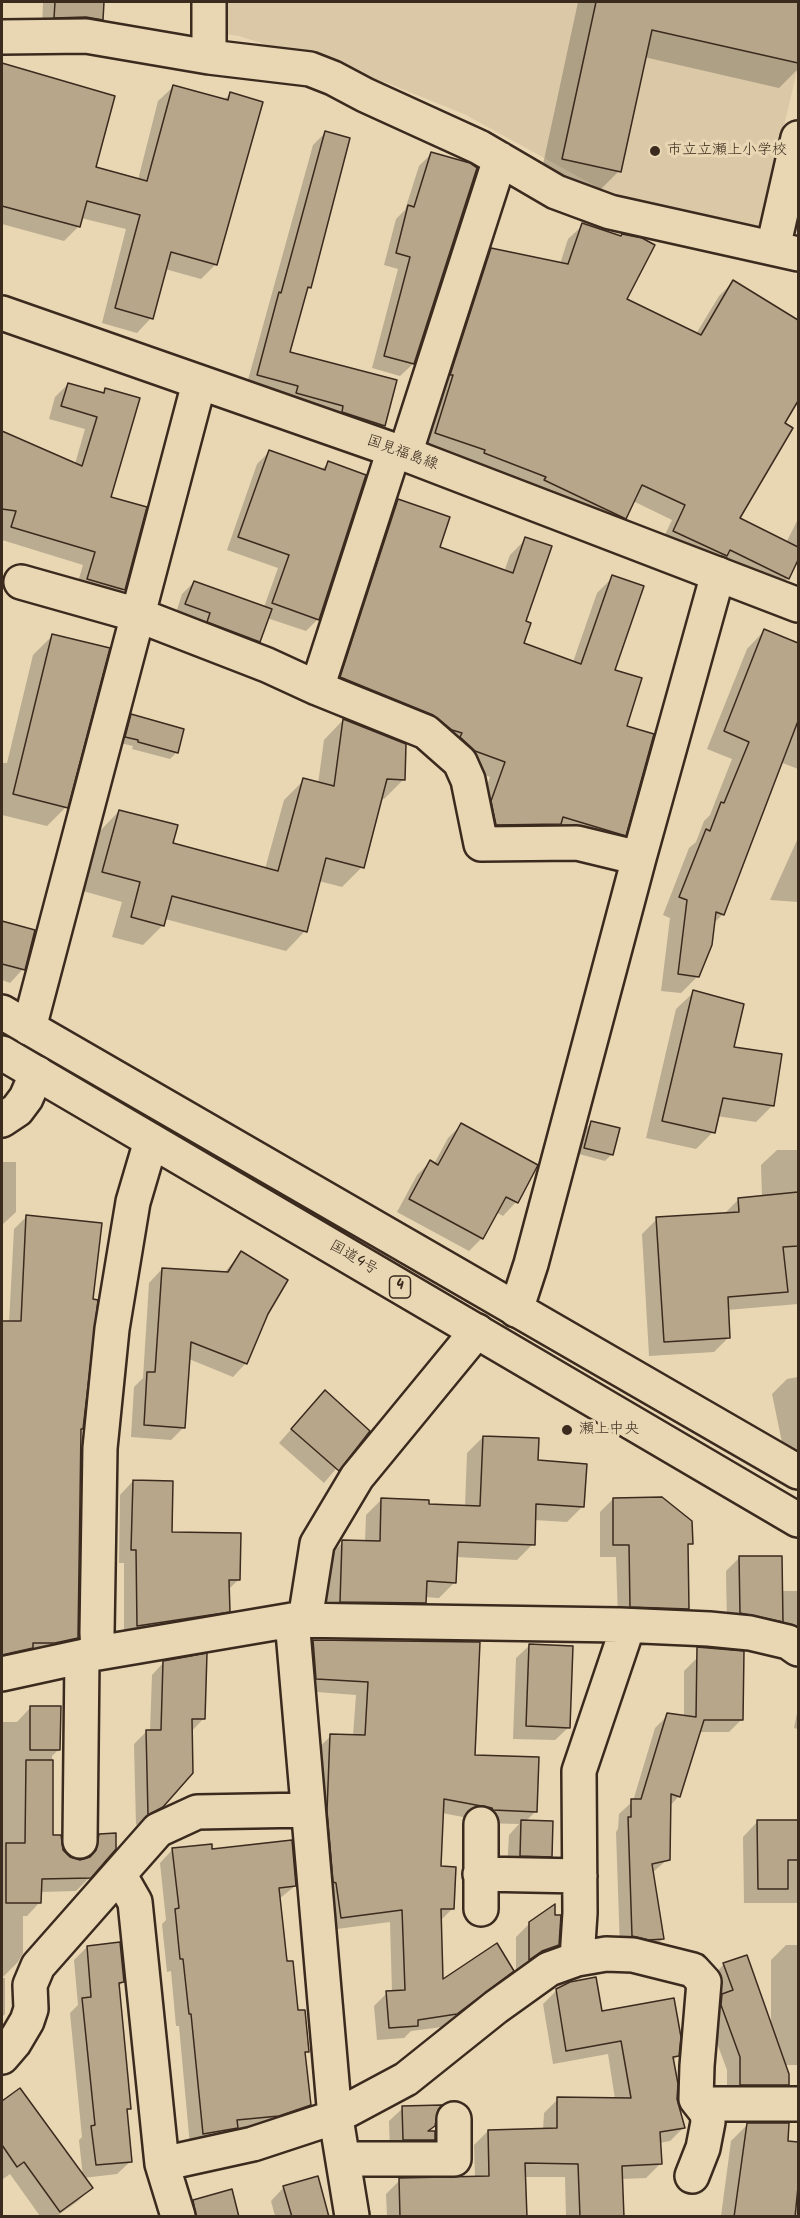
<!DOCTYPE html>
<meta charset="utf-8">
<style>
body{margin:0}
#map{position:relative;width:800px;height:2218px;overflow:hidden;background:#e9d7b4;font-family:Kalam,sans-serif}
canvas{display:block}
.frame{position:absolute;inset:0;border:3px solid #3b2a1e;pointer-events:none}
</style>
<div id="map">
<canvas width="800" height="2218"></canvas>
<div class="frame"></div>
</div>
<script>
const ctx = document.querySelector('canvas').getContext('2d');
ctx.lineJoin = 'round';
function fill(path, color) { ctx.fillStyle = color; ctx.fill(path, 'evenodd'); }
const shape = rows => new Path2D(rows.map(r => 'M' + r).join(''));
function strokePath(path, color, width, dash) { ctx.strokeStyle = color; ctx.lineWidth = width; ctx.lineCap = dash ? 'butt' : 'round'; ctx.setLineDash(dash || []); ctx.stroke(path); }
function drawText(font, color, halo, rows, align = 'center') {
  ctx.font = font + ' Kalam,"Klee One",sans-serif'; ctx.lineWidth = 6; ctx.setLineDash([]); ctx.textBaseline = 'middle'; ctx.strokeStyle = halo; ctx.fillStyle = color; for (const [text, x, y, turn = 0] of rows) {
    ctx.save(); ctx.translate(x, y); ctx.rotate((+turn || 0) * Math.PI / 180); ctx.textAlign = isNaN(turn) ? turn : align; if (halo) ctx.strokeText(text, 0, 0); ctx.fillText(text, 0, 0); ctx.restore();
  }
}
const built = shape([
 [204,2,798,2,798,67,759,231,644,202,599,188,464,114,387,83,239,36,203,31]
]);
const shadow = shape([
 [43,2,102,2,102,19,88,32,42,30],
 [578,2,798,2,798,69,779,88,644,57,619,171,595,195,539,183],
 [2,65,114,97,94,168,138,180,158,101,173,87,224,100,230,94,216,264,201,279,165,269,151,318,137,333,102,323,126,229,81,218,78,227,64,241,2,224],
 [325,133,310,287,305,291,288,353,384,425,372,437,246,387,313,145],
 [432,153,413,364,400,376,372,368,398,269,384,265,396,219,405,210,419,166],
 [583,225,625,299,696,334,719,296,733,282,798,322,798,398,783,424,738,518,786,543,798,519,798,565,795,564,788,578,774,592,660,545,672,520,633,501,624,518,610,532,422,447,478,263,492,249,560,264,568,239],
 [68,384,101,394,105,390,110,498,124,589,111,602,75,592,83,565,2,540,2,432,75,464,85,429,49,419,55,397],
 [269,452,321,470,328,463,318,619,306,631,267,618,259,641,247,653,175,616,182,594,194,582,264,607,278,568,227,550,257,464],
 [398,501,438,548,504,572,510,555,526,539,522,644,573,662,597,593,613,577,613,671,625,727,624,835,609,850,481,840,476,817,490,777,459,766,326,693,383,516],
 [764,631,798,645,798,769,780,762,723,914,713,924,698,976,681,993,661,991,670,918,663,915,689,848,696,842,704,821,710,815,732,759,707,749,747,649],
 [52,636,66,807,47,826,2,815,2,763,7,763,33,655],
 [132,716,177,752,170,759,132,749,133,746,120,743,125,722],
 [343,720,404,779,384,799,381,799,362,867,342,887,319,881,305,931,286,951,165,919,163,925,143,945,112,937,122,902,83,891,100,831,119,811,172,844,265,869,284,800,304,780,318,784,324,740],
 [798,838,798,902,770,900],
 [7,924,23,969,10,983,2,980,2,929],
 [694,992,773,1105,756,1122,717,1116,713,1132,696,1149,646,1138,676,1009],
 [591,1123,612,1154,605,1161,579,1154,585,1129],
 [461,1125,536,1166,516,1202,503,1216,496,1212,482,1238,469,1251,397,1212,417,1175,430,1162,434,1164,448,1138],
 [777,1150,798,1150,798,1304,727,1310,729,1337,714,1352,649,1356,642,1234,657,1219,724,1214,738,1200,762,1197,761,1165],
 [2,1162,16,1162,16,1212,2,1225],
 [27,1216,92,1300,75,1381,2,1372,2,1323,9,1323,14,1229],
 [241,1253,266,1313,246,1363,233,1377,189,1359,184,1427,171,1440,131,1437,134,1387,143,1378,149,1283,162,1269,224,1273],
 [798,1377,798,1450,784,1452,772,1394,787,1379],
 [2,1401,84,1403,80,1430,77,1637,64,1650,2,1664],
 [312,1406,368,1431,324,1483,279,1443],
 [483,1437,583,1506,567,1522,534,1520,533,1544,517,1560,456,1557,455,1582,439,1598,424,1597,424,1603,408,1619,325,1617,327,1558,343,1542,365,1542,366,1515,382,1499,427,1505,465,1507,467,1453],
 [133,1481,171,1534,239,1579,228,1590,228,1611,215,1624,124,1638,124,1563,119,1563,120,1495],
 [613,1499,691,1543,687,1547,688,1609,674,1622,618,1619,616,1557,600,1557,600,1512],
 [739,1558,781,1591,798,1591,798,1650,727,1626,726,1571],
 [313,1641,474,1757,536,1811,525,1822,550,1856,537,1869,507,1869,509,1835,519,1824,480,1823,479,1820,442,1813,440,1868,452,1909,440,1921,442,1982,512,1971,500,1983,442,2027,411,2031,404,2038,377,2040,374,2006,387,1993,392,1992,390,1922,329,1930,318,1748,331,1736,353,1736,356,1695,304,1691,300,1654],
 [530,1645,569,1727,555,1740,513,1739,516,1658],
 [697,1658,742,1719,729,1732,699,1732,679,1796,669,1807,668,1859,652,1873,663,1939,650,1951,620,1949,616,1832,618,1829,619,1814,633,1801,655,1728,668,1715,684,1717,684,1671],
 [164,1662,204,1718,191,1732,162,1806,149,1819,136,1825,134,1744,147,1731,150,1731,152,1675],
 [30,1708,59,1749,52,1756,52,1837,69,1858,79,1861,84,1860,86,1849,99,1835,90,1877,76,1891,40,1892,40,1902,27,1916,23,1916,23,1953,18,1962,2,1978,2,1722,17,1722],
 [798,1708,798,1729,794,1728],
 [758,1821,798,1821,798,1903,744,1903,743,1837],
 [173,1849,211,1850,295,1886,279,1899,285,1963,307,2051,304,2055,309,2105,296,2118,265,2128,232,2132,223,2141,190,2146,179,2026,176,2026,171,1971,167,1972,162,1924,166,1920,160,1863],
 [530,1923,558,1945,544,1958,528,1964,516,1972,516,1937],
 [786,1945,798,1945,798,2065,784,2065,787,2085,774,2098,727,2098,727,2070,708,2019,711,1978,724,1964,771,2027,771,1960],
 [87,1947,123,1982,118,1987,130,2108,126,2113,131,2161,117,2174,83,2178,91,2188,78,2201,57,2216,40,2216,10,2174,3,2179,2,2176,2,2103,20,2090,83,2177,79,2140,82,2137,70,2013,78,2005,74,1960],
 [2,1978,5,1978,5,2014,2,2017],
 [557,1990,678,2056,672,2061,676,2099,684,2127,670,2141,659,2143,660,2164,646,2178,621,2179,622,2216,566,2216,565,2177,524,2177,526,2216,387,2216,386,2194,400,2180,475,2178,474,2145,488,2131,543,2130,544,2113,558,2099,615,2099,608,2054,553,2064,543,2004],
 [403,2108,434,2140,420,2153,390,2153,389,2121],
 [748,2124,787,2142,798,2144,798,2216,721,2216,731,2141],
 [284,2187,328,2216,275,2216,271,2201],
 [194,2202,238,2216,181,2216]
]);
const building = shape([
 [55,2,104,2,103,20,86,17,54,18,55,2],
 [596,2,798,2,798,63,652,30,621,172,562,159,596,2],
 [2,63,115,96,96,167,147,181,173,85,228,100,230,92,263,102,217,265,171,252,153,319,115,308,140,215,87,201,80,227,2,206,2,63],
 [325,131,350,138,311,288,308,287,290,352,397,380,385,426,342,412,343,406,296,393,298,386,257,375,279,292,281,293,325,131],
 [431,152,470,163,477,168,414,364,384,356,410,257,396,253,408,205,414,207,431,152],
 [582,223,621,236,622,234,642,238,655,245,627,299,701,335,733,280,798,320,798,401,785,423,793,428,740,518,798,547,798,560,789,579,730,550,727,556,673,531,685,505,642,485,626,519,544,480,546,477,484,453,485,450,435,433,453,375,450,375,491,248,568,264,582,223],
 [68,383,104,393,105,388,140,398,111,497,147,507,125,590,87,579,95,552,11,527,16,511,2,509,2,431,82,466,97,417,61,406,68,383],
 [269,450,325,470,328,461,366,475,319,620,272,603,289,555,238,537,269,450],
 [398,499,450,517,440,547,513,573,525,537,552,546,526,621,531,623,524,643,581,664,612,575,644,586,615,670,642,678,627,726,654,734,626,836,563,817,561,824,496,825,491,801,505,762,475,751,460,737,462,733,452,730,433,715,340,677,398,499],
 [194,581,272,609,260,642,207,622,210,613,185,604,194,581],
 [764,629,798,643,798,721,724,915,716,912,712,945,699,977,678,974,687,900,679,897,706,829,710,831,721,802,724,803,749,742,724,731,764,629],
 [52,634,110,648,68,808,13,794,52,634],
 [131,714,184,729,178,753,138,742,138,740,125,737,131,714],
 [343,719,406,744,405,780,387,779,364,868,326,858,307,932,172,896,164,926,131,917,140,882,102,872,119,810,178,825,173,843,278,871,303,778,334,786,343,719],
 [2,921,35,930,25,970,2,964,2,921],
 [693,990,744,1004,734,1047,782,1054,774,1106,723,1098,715,1133,662,1121,693,990],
 [591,1121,620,1128,613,1155,584,1148,591,1121],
 [461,1123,538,1165,518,1203,506,1197,483,1239,409,1199,430,1160,438,1165,461,1123],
 [798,1192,798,1246,783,1247,788,1292,728,1297,730,1338,664,1342,656,1217,739,1212,738,1198,798,1192],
 [26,1215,102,1223,93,1299,98,1300,83,1429,81,1429,78,1638,55,1643,33,1643,33,1648,2,1655,2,1321,21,1321,26,1215],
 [241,1251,288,1280,268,1314,247,1364,191,1342,185,1428,144,1425,147,1372,155,1372,162,1268,228,1272,241,1251],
 [325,1390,370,1431,339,1471,291,1429,325,1390],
 [483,1436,539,1438,538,1460,587,1464,584,1507,536,1504,535,1545,458,1542,456,1583,427,1581,426,1603,340,1602,342,1540,380,1541,381,1498,429,1500,429,1504,480,1506,483,1436],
 [133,1480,173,1481,172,1532,241,1533,240,1580,229,1580,230,1612,137,1626,136,1550,131,1550,133,1480],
 [662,1497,692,1521,693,1544,688,1544,689,1609,630,1607,629,1545,613,1545,613,1498,662,1497],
 [739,1556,782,1556,783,1622,740,1613,739,1556],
 [313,1640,480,1642,475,1755,539,1757,537,1812,493,1810,492,1808,444,1799,441,1866,456,1867,454,1909,441,1909,443,1979,497,1943,514,1971,457,2014,418,2020,418,2026,389,2028,386,1991,405,1990,402,1910,341,1918,336,1883,333,1882,327,1811,330,1734,365,1735,368,1682,316,1679,313,1640],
 [529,1644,573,1646,570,1728,526,1726,529,1644],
 [697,1647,744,1651,743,1720,704,1720,680,1797,671,1794,670,1860,652,1864,664,1939,649,1940,632,1936,628,1817,631,1817,631,1799,641,1799,667,1713,696,1717,697,1647],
 [207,1653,205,1719,192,1719,193,1773,163,1807,148,1815,146,1730,161,1730,163,1661,207,1653],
 [30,1706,61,1706,60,1750,30,1750,30,1706],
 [26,1760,53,1760,53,1835,61,1835,63,1850,70,1857,80,1860,90,1857,96,1850,99,1834,116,1833,116,1849,91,1878,42,1879,41,1903,6,1903,6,1843,25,1843,26,1760],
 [521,1820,553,1821,552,1857,520,1856,521,1820],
 [757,1820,798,1820,798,1860,788,1860,788,1889,758,1889,757,1820],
 [292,1840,296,1886,279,1888,287,1961,293,1961,298,2010,305,2010,309,2052,305,2052,311,2105,279,2116,237,2120,238,2128,203,2134,191,2014,189,2014,183,1959,180,1959,175,1909,179,1908,172,1848,212,1844,212,1849,292,1840],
 [555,1904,555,1915,561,1915,559,1945,542,1951,529,1960,529,1922,555,1904],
 [120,1942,124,1982,119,1983,131,2109,127,2109,132,2162,96,2165,91,2126,95,2125,82,1998,91,1997,87,1946,120,1942],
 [747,1955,789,2074,789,2085,740,2085,740,2057,721,2005,722,1994,733,1990,723,1963,747,1955],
 [596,1977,602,2011,674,1998,681,2037,679,2056,673,2057,678,2084,677,2099,685,2128,660,2132,662,2164,622,2166,624,2217,580,2217,578,2164,525,2163,527,2217,400,2217,399,2178,489,2176,488,2130,557,2128,557,2097,631,2098,621,2041,566,2051,556,1989,570,1982,596,1977],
 [20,2088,93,2188,60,2212,24,2162,17,2167,2,2145,2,2101,20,2088],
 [442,2105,438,2110,435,2126,428,2131,435,2131,435,2140,403,2140,402,2106,442,2105],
 [747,2123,789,2123,788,2141,798,2142,798,2187,795,2217,734,2217,747,2123],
 [318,2176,329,2217,292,2217,283,2186,318,2176],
 [232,2189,239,2217,196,2217,193,2200,232,2189]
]);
const minor = shape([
 [2,37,86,36,209,57,310,69,333,78,365,95,479,147,556,192,610,212,798,254],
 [209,57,209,2],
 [773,248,798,138],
 [405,454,500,159],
 [21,582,138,615,267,665,317,688,426,732,460,762,468,780,481,844,577,843,639,858],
 [317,688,394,450],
 [29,1028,199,383],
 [2,1120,17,1110,26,1098,37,1073],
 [516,1310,531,1264,639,858,718,574],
 [292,1620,334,2106,352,2216],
 [305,1620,317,1544,357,1477,477,1331],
 [98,1653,97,1633,100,1448,112,1329,133,1202,151,1141],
 [2,1674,98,1653,292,1620,620,1625,709,1629,750,1633,788,1642,798,1649],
 [481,1824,481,1909],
 [80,1841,82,1657],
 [119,1874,135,1902,162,2164,253,2144,335,2117,406,2079,496,2007,549,1969,577,1959,606,1954,633,1955,693,1970,704,1982,697,2066,696,2099,707,2113,708,2122,703,2148,692,2176],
 [480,1874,580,1876],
 [577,1959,580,1913,579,1771,628,1626],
 [2,2057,14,2043,27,2021,31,2009,30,1985,38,1966,158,1830,197,1812,308,1810],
 [700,2104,798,2104],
 [343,2159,454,2159,454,2119],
 [162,2164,178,2216]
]);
const major = shape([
 [2,313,405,454,798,605]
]);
const highway = shape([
 [2,1012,798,1472],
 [2,1053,798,1520]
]);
const markers = [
 [655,151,6,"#3b2a1e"],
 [567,1430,6,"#3b2a1e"]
];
const shields = [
 [400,1287,21]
];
const shieldNames = [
 ["4",400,1287]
];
const poiNames = [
 ["市立立瀬上小学校",667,151],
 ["瀬上中央",579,1430]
];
const streetNames = [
 ["国見福島線",402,454,20],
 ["国道4号",353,1259,30]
];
fill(built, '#dac8a7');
fill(shadow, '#0003');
fill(building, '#b8a68a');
strokePath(building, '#3b2a1e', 1.5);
strokePath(minor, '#3b2a1e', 38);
strokePath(major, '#3b2a1e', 38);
strokePath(highway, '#3b2a1e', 38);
strokePath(minor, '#e9d7b4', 33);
strokePath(major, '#e9d7b4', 33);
strokePath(highway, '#e9d7b4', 33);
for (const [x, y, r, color] of markers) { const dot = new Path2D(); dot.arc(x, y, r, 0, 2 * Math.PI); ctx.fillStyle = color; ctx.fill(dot); strokePath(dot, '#e9d7b4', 2); }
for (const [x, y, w] of shields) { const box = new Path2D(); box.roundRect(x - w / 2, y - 11, w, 22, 4.5); ctx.fillStyle = '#e9d7b4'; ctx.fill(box); strokePath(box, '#3b2a1e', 1.5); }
drawText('bold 14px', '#3b2a1e', null, shieldNames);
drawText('15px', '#3b2a1e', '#e9d7b4', poiNames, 'left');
drawText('15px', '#3b2a1e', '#e9d7b4', streetNames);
</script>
